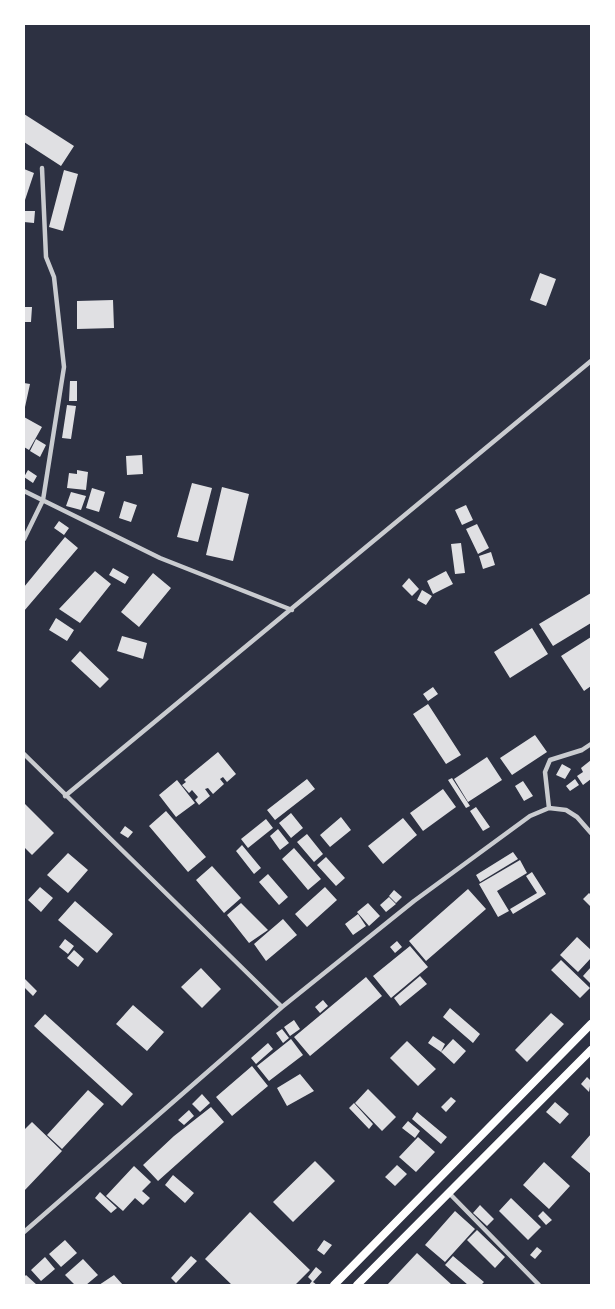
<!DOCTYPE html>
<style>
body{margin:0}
#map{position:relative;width:615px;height:1309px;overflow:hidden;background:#2d3142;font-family:"DejaVu Sans",sans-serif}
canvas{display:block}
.frame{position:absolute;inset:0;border:25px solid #fff;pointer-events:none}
</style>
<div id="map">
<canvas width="615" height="1309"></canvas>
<div class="frame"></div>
</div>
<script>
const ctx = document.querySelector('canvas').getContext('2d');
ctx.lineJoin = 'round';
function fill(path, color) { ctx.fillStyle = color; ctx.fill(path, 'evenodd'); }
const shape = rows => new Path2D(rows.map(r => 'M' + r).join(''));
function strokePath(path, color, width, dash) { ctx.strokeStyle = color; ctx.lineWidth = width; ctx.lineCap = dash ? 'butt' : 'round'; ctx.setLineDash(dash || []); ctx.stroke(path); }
const building = shape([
 [24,114,74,146,61,166,24,142],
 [24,169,34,173,24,203],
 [64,170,78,174,63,231,49,227],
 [24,211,35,211,34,223,24,222],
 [540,273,556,279,546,306,530,300],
 [113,300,114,328,77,329,77,301],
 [24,307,32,307,31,322,24,322],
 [70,381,77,381,77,401,69,401],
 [24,383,30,384,25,407,24,407],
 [67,405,76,406,71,439,62,438],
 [24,417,42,427,29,450,24,447],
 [36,439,46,445,40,457,30,451],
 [142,455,143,474,127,475,126,456],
 [28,470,37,476,33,483,24,477],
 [77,470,88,472,86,490,67,488,69,473,77,474],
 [192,483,212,488,198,542,177,537],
 [222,487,249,494,233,561,206,555],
 [92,488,105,492,99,512,86,508],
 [71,492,86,496,81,510,66,506],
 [124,501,137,505,131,522,119,518],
 [466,505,473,520,462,525,455,510],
 [59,521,69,528,64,535,54,528],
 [477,524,489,548,478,554,466,529],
 [65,537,78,548,24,611,24,587],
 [461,543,465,573,455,574,451,544],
 [491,552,495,565,483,569,479,556],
 [113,568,129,577,125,584,109,575],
 [95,571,111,584,80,623,59,609],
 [446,571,453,584,433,594,427,581],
 [153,573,171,588,139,627,121,612],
 [409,578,419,589,412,596,402,586],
 [422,590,432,596,426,605,417,600],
 [591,593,591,623,553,646,539,624],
 [56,618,74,630,67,641,49,630],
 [532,628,548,654,510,678,494,652],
 [122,636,147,643,143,659,117,651],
 [591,637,591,686,584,691,561,656],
 [80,651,109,679,100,688,71,661],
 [433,687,438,694,428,701,423,694],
 [428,704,461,755,446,764,413,714],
 [535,735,547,752,512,775,500,758],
 [218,752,236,774,227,782,223,777,220,779,224,784,213,794,208,788,205,789,210,796,199,805,195,800,198,797,192,790,189,793,182,785,186,782,184,780],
 [487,757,502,780,468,802,454,779],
 [591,760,591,779,583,785,577,776,583,772,581,768],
 [562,764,571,769,565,779,556,775],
 [452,778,470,806,466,808,448,780],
 [307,779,315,789,275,820,267,810],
 [575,779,579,785,570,791,566,786],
 [177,780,195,803,176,817,159,795],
 [523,781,533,796,524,801,515,786],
 [443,789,456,807,423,831,410,813],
 [24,803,54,833,32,855,24,847],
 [476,807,490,827,483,831,470,811],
 [166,811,206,857,188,872,149,826],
 [291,813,303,828,291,838,279,823],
 [341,817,351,830,330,847,320,835],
 [403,818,417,835,383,864,368,846],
 [266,819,273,828,248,848,241,839],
 [125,826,133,832,128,838,120,833],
 [278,829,289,843,280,850,270,836],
 [307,834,323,854,314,862,297,842],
 [242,845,261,868,254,874,236,851],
 [294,848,321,879,308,890,282,859],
 [513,852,518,859,480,882,476,875],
 [68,853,88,870,68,893,47,875],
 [326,857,345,878,336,886,317,865],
 [520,860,527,873,497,891,509,911,498,917,479,884],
 [212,866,241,898,224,913,196,880],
 [532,872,546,894,513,914,510,909,537,893,526,876],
 [268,874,288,897,279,905,259,882],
 [40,887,53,898,41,912,28,900],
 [325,887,337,900,307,927,295,914],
 [468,889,486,909,426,961,409,941],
 [394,890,402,897,396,903,389,896],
 [589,893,591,895,591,907,583,899],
 [389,897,396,904,386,912,380,905],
 [75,901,113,934,97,953,58,920],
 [241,903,268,930,249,943,227,915],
 [368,903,380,916,369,926,357,912],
 [358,914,366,926,353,935,345,924],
 [283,919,297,935,266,961,254,944],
 [577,937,591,950,591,958,578,972,560,955],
 [65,939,74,946,68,954,59,947],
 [397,941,402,947,395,953,390,947],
 [410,946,428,967,391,998,373,976],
 [74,950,84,959,78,967,67,958],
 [561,960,590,988,580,998,551,970],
 [591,967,591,984,583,976],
 [201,968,221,989,202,1008,181,987],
 [420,976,427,984,400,1006,394,998],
 [366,977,382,996,310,1056,294,1037],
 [24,978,37,991,33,996,24,987],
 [323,1000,328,1006,320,1013,315,1007],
 [133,1005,164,1032,147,1051,116,1024],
 [450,1008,480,1034,473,1043,443,1017],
 [551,1013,564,1024,527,1062,515,1050],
 [45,1014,133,1094,122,1106,34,1026],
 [294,1020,300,1029,290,1036,284,1027],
 [282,1029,289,1038,283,1043,276,1033],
 [433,1036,445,1044,441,1052,428,1043],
 [291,1039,303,1055,269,1081,257,1066],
 [453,1039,466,1051,454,1064,441,1052],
 [407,1041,436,1069,418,1086,390,1058],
 [268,1043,273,1049,256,1064,251,1058],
 [252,1066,268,1086,232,1116,216,1097],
 [300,1074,314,1091,287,1106,277,1088],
 [587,1077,591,1081,589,1092,581,1084],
 [368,1089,396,1117,382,1131,355,1103],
 [88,1090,104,1104,62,1149,47,1135],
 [202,1094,210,1103,200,1112,192,1104],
 [451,1097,456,1101,446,1112,441,1107],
 [555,1102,569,1114,560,1124,546,1112],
 [354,1103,373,1124,369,1129,349,1108],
 [211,1107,224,1122,158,1181,143,1165,174,1136],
 [189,1110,194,1116,184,1125,178,1120],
 [417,1112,447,1137,441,1144,412,1119],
 [408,1121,420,1131,415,1138,402,1128],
 [32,1122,62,1151,24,1191,24,1130],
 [591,1134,591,1174,571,1157],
 [418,1137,435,1152,416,1172,399,1157],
 [315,1161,335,1181,293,1222,273,1202],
 [544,1162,570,1186,549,1209,523,1185],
 [397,1165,407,1174,395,1186,385,1177],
 [134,1166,151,1182,142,1191,150,1198,143,1205,135,1198,123,1211,106,1196],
 [173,1175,194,1193,185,1203,165,1185],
 [100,1192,117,1208,111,1213,95,1198],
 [511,1198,541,1227,528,1240,499,1211],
 [480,1205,494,1219,487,1226,473,1213],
 [455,1211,475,1229,445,1262,425,1245],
 [543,1211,552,1220,546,1225,538,1216],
 [250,1212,310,1270,295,1285,232,1285,205,1259],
 [477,1230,505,1257,495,1268,467,1240],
 [65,1240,77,1253,61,1267,49,1254],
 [324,1240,332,1245,324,1255,317,1250],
 [537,1247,542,1251,535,1259,530,1255],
 [417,1253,452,1285,387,1285],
 [191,1256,197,1261,176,1283,171,1278],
 [453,1256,484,1282,481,1285,468,1285,445,1265],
 [45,1257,55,1269,41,1281,31,1270],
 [83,1259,98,1275,86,1285,75,1285,65,1275],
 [316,1267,322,1272,313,1282,317,1285,309,1285,312,1281,308,1277],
 [26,1275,37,1285,24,1285,24,1277],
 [114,1275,123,1285,99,1285]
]);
const minor = shape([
 [24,491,160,558,292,610],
 [24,539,43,500,64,367,54,277,46,257,42,168],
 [24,754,282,1007],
 [65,796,591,361],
 [549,808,545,772,550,760,582,750,591,744],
 [449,1193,539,1285],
 [24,1232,282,1007,414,901,530,816,549,808,566,810,577,817,591,833]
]);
const primary = shape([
 [334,1285,591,1024],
 [357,1285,591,1050]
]);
fill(building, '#e0e0e3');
strokePath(minor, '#caccd0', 4.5);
strokePath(primary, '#fff', 8);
</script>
